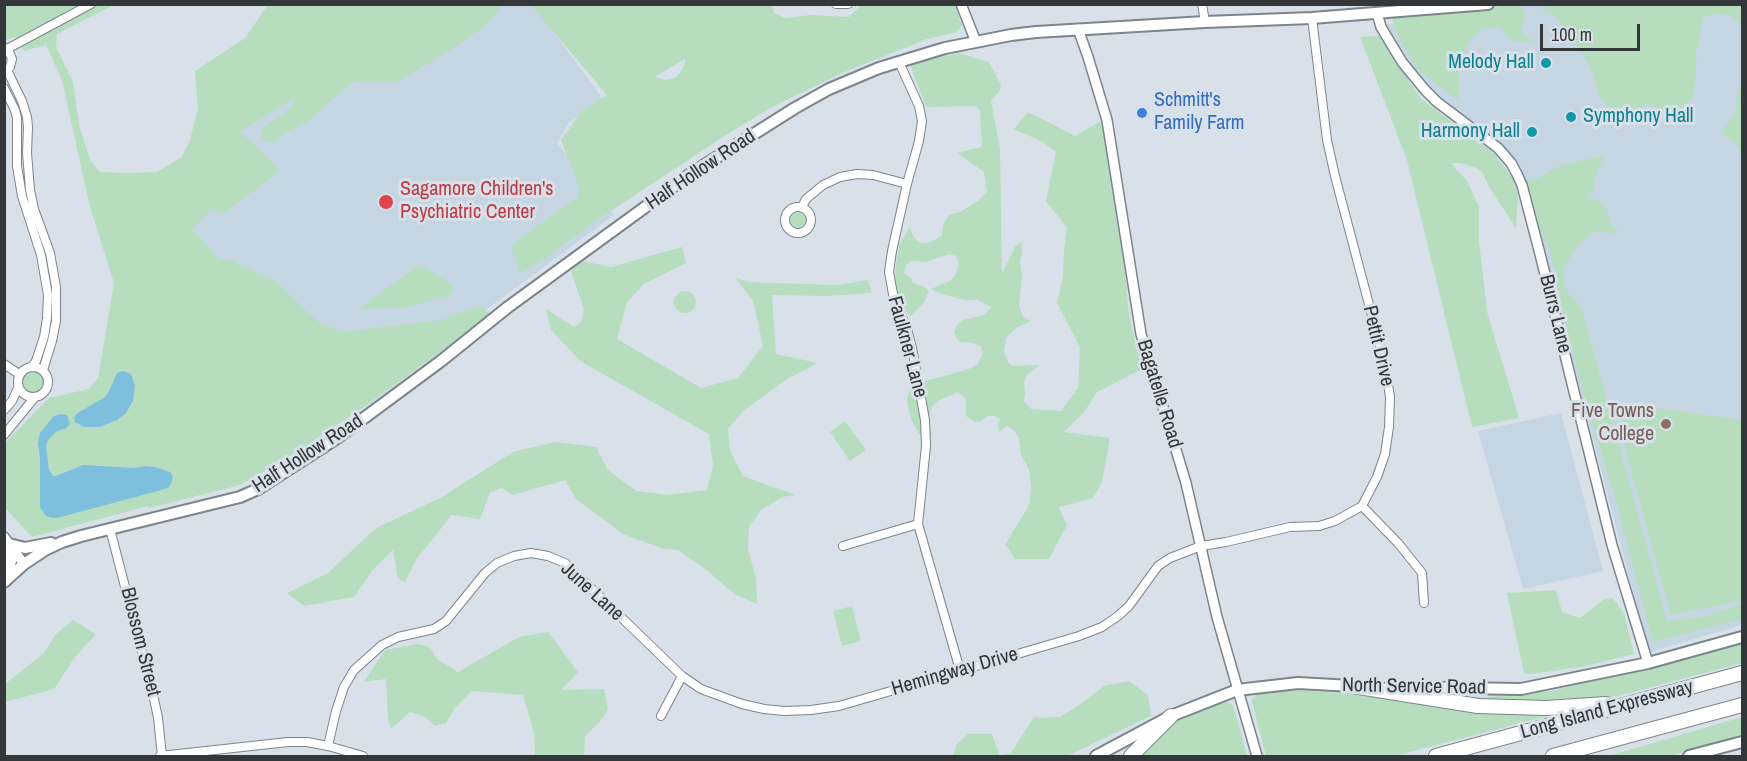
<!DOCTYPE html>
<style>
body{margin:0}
#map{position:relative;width:1747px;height:761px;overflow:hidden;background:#d8e1e9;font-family:"Archivo Narrow",sans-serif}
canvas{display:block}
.frame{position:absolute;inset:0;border:6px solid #33373a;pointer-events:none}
.scale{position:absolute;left:1540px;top:24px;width:100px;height:27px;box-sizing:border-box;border:3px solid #33373a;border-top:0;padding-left:8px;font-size:18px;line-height:21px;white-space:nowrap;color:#33373a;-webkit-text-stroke:4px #d8e1e9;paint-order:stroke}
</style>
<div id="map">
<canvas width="1747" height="761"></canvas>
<div class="frame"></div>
<div class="scale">100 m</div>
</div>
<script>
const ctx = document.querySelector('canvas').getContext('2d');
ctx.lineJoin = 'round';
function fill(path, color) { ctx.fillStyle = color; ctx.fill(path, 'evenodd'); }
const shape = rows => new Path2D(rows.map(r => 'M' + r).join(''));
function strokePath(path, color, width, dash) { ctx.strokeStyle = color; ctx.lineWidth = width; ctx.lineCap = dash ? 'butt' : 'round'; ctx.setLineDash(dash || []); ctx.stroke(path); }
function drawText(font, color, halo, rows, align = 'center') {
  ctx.font = font + ' "Archivo Narrow",sans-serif'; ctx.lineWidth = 6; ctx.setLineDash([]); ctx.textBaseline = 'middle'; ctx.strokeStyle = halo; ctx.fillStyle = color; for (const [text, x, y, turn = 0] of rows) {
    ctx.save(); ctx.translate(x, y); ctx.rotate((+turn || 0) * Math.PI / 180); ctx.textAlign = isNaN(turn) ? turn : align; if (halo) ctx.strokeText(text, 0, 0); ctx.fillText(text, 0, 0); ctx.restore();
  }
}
const built = shape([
 [441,5,534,5,605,102,569,122,557,143,614,215,352,409,243,285,156,189,240,132],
 [1515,5,1742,5,1742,625,1649,652,1526,185,1515,161,1494,137,1443,100,1421,78,1401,53,1383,25],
 [1561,413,1603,571,1523,589,1478,431]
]);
const green = shape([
 [279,4,502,5,486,25,452,49,399,81,361,81,350,84,307,122,283,134,276,141,268,142,262,139,261,129,288,111,296,97,240,132,280,171,223,214,212,208,192,229,220,259,231,260,278,283,320,324,344,332,442,320,480,305,491,315,367,405,289,457,240,485,149,508,148,506,32,537,5,508,4,444,49,398,89,389,98,378,114,283,90,207,62,80,46,45,24,51,16,37,5,40,5,5,114,5,57,34,56,47,73,82,79,125,90,160,100,172,124,173,157,172,182,157,190,140,198,108,195,71,245,38,267,6],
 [1553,4,1742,5,1742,28,1737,20,1730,15,1716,14,1707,15,1702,19,1699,43,1695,50,1697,62,1695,67,1696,74,1693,95,1686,106,1678,111,1672,112,1665,111,1648,104,1630,111,1614,111,1606,105,1598,94,1593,74,1584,57,1569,34,1554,15,1541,11],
 [531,5,772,5,774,13,785,18,811,15,849,17,861,5,954,4,962,25,957,32,927,39,842,73,770,108,726,135,597,220,544,259,521,273,511,248,519,239,577,198,579,186,561,140,581,112,607,95],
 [685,59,685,64,680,73,675,78,667,80,654,77],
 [1512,5,1521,7,1524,10,1525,20,1522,28,1522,32,1533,42,1513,41,1508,37,1500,27,1482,29,1471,39,1460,59,1458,100,1417,69,1400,40,1391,18],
 [1380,36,1421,99,1494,153,1514,180,1518,195,1516,228,1488,185,1483,173,1476,168,1460,163,1451,163,1467,181,1479,207,1479,241,1487,312,1519,418,1472,427,1407,160,1360,37],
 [958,53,989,62,1001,85,999,92,991,101,1000,149,1002,273,1015,247,1021,242,1022,252,1020,261,1022,278,1019,306,1023,316,1031,321,1016,328,1006,338,1004,352,1008,362,1013,366,1039,365,1027,375,1024,382,1025,392,1024,401,1031,409,1061,411,1078,388,1080,347,1057,303,1063,277,1064,249,1067,228,1046,201,1056,152,1043,142,1014,129,1028,112,1075,136,1101,121,1117,181,1129,316,1142,369,1097,392,1084,412,1064,432,1110,438,1102,482,1093,498,1059,507,1067,525,1049,559,1015,559,1005,544,1029,506,1031,487,1029,469,1021,455,1019,438,1014,430,1007,426,999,432,998,424,1001,419,994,416,988,416,981,421,975,422,966,416,966,399,961,394,956,393,942,399,932,406,928,421,932,436,919,434,911,418,907,402,908,395,912,386,921,382,969,369,978,364,983,353,981,347,974,343,961,342,957,339,954,333,957,325,963,320,984,315,992,307,977,300,964,300,938,293,931,289,950,281,955,276,959,264,956,256,949,254,925,262,911,261,906,265,904,273,911,278,913,283,923,286,929,291,924,302,912,315,908,314,901,301,895,283,896,264,899,245,910,227,913,236,918,242,927,243,937,239,942,235,943,225,949,215,960,212,978,201,987,192,984,172,957,153,982,147,980,110,974,106,926,107,910,64],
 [1742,83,1742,157,1739,148,1732,140,1721,133,1735,113,1739,90],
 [1604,156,1596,175,1593,189,1587,197,1595,199,1606,208,1610,223,1619,233,1593,232,1581,242,1574,251,1564,268,1563,280,1565,287,1571,297,1577,301,1582,310,1667,621,1703,617,1742,604,1742,619,1653,642,1617,505,1581,384,1566,324,1550,249,1536,223,1524,179,1536,179,1564,164,1573,164,1583,160],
 '785 220a12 12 0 1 1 24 0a12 12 0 1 1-24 0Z',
 [682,247,686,263,644,284,627,302,617,339,701,388,738,378,763,346,753,301,735,277,748,282,837,285,868,280,872,293,827,296,772,295,776,354,818,363,787,379,743,411,728,429,730,450,743,476,795,495,782,497,761,510,749,527,748,549,756,579,757,604,734,594,708,571,678,550,664,549,623,534,576,499,565,480,513,495,502,488,490,493,480,519,452,515,415,561,405,583,398,578,393,550,372,571,354,597,304,606,287,593,328,573,376,528,440,498,513,452,555,442,596,447,608,470,636,491,667,495,707,490,713,465,709,434,580,361,551,330,546,309,574,327,581,322,584,309,571,271,582,261,611,267],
 [416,267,424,267,453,285,452,292,447,296,408,307,359,309],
 '674 302a11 11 0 1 1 22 0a11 11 0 1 1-22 0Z',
 '21 382a12 12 0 1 1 24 0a12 12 0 1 1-24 0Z',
 [1612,402,1742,420,1742,600,1671,615],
 [845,421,866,450,850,461,830,432],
 [1556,590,1562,612,1580,618,1603,600,1613,598,1624,613,1634,654,1582,667,1531,674,1524,673,1507,593],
 [852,606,861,641,842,646,833,611],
 [73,620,96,634,75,657,54,689,5,702,5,684,44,653,56,634],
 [548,632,578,672,561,690,604,689,608,710,599,722,585,736,584,756,535,756,534,733,523,695,472,691,455,708,446,723,435,726,423,716,410,712,391,729,388,719,386,679,364,682,385,650,418,644,430,647,437,659,458,672,519,637],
 [1742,640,1742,663,1611,698,1525,705,1439,697,1490,697,1552,691],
 [1129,681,1148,695,1151,716,1067,756,953,756,956,745,968,734,992,734,1000,756,1011,753,1034,717,1041,718,1060,717,1078,706,1104,686],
 [1290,690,1343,693,1505,714,1547,716,1395,756,1266,756,1252,701,1256,694],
 [1223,701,1233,705,1247,756,1135,756,1168,723],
 [1742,717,1742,736,1668,756,1609,756]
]);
const water = shape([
 [123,371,131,374,135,386,133,401,126,413,117,420,99,427,84,427,75,422,74,419,76,414,105,397,109,391,117,373],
 [61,414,67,415,70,424,65,429,57,431,48,440,46,446,49,470,53,476,56,476,83,465,134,468,146,466,155,467,170,472,173,477,171,484,168,488,158,491,57,518,52,518,46,516,40,507,40,459,38,443,40,433,54,416]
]);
const minor = shape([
 [836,4,848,4],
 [1202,4,1205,22],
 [4,47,9,52,12,59,10,67,6,72],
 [7,49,91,4],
 [899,62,919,106,922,121,919,141,907,184,892,251,889,272,893,294,907,329,912,348,925,420,926,446,918,524,960,670],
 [7,70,22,101,27,117,28,127,27,153,30,190,34,209,50,253,56,287,56,321,52,341,43,370],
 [4,88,15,110,17,118,17,166,22,196,41,255,48,295,47,318,44,337,36,361,32,367],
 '785 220a13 13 0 1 1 26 0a13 13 0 1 1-26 0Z',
 [802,207,806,199,823,185,840,177,857,174,873,175,907,184],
 [4,364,19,374],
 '18 382a15 15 0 1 1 30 0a15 15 0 1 1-30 0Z',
 [4,410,12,401,18,388],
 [4,435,35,397],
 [1362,506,1398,543,1422,573,1424,603],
 [110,529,153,694,158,718,162,756],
 [843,546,918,524],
 [661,716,682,676],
 [328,746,336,711,344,687,354,670,382,645,398,637,434,629,446,621,485,573,497,563,514,556,531,553,548,556,565,563,682,676,701,689,742,704,764,709,784,711,811,710,839,706,877,695,1079,636,1102,627,1118,616,1129,606,1158,566,1170,558,1201,546,1226,542,1290,527,1319,526,1335,521,1362,506,1377,477,1385,454,1389,427,1390,397,1385,365,1335,176,1327,140,1312,18],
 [160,756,288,742,307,742,328,746,363,756]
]);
const tertiary = shape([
 [961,4,976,42],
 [1377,13,1381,27,1402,62,1425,90,1437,102,1498,148,1511,163,1517,174,1522,185,1540,254,1612,545,1648,663],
 [1078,29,1088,57,1107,120,1141,334,1186,483,1217,617,1257,756],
 [4,537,24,564]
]);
const secondary = shape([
 [9,544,25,548,51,543],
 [5,578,11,561,9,544],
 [4,582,24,564,45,550,62,542,81,536,240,497,258,489,337,438,441,361,508,307,692,173,795,108,829,89,879,68,945,48,1011,35,1036,32,1205,22,1312,18,1488,4],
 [1389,687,1521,689,1648,663,1742,637],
 [1096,756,1171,716,1237,690,1298,683,1352,686],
 [1689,756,1742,742]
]);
const motorway = shape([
 [1346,685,1478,706,1546,708,1606,704],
 [1131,756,1171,716],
 [1436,756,1742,673],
 [1553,756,1742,705]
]);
const markers = [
 [1546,63,6,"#0f9aa8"],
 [1142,113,6,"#3f7fe0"],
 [1571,117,6,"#0f9aa8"],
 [1532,132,6,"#0f9aa8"],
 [386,202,8,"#e0444e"],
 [1666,424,6,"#8d6e63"]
];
const cultureNames = [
 ["Melody Hall",1534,63],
 ["Symphony Hall",1583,117,"left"],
 ["Harmony Hall",1520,132]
];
const shopNames = [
 ["Schmitt's",1154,101],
 ["Family Farm",1154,124]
];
const streetNames = [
 ["Half Hollow Road",701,170,-34],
 ["Burrs Lane",1555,314,76],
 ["Pettit Drive",1378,346,77],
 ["Faulkner Lane",907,347,75],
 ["Bagatelle Road",1159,394,73],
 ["Half Hollow Road",308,454,-33],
 ["June Lane",592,592,42],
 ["Blossom Street",140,642,76],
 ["Hemingway Drive",955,672,-16],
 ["North Service Road",1414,687,1],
 ["Long Island Expressway",1607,710,-15]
];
const healthNames = [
 ["Sagamore Children's",400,190],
 ["Psychiatric Center",400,213]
];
const educationNames = [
 ["Five Towns",1654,412],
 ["College",1654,435]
];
fill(built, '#c6d5e2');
fill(green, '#b6ddbe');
fill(water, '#7fbfde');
strokePath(minor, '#7c858c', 10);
strokePath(tertiary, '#7c858c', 12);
strokePath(secondary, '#7c858c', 14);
strokePath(motorway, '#7c858c', 16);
strokePath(minor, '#fff', 8);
strokePath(tertiary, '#fff', 9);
strokePath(secondary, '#fff', 10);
strokePath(motorway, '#fff', 14);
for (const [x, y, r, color] of markers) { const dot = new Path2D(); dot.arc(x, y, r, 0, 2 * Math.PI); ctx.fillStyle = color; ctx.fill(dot); strokePath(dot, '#d8e1e9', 2); }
drawText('20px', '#0d838f', '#d8e1e9', cultureNames, 'right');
drawText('20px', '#366cbe', '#d8e1e9', shopNames, 'left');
drawText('20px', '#33373a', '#d8e1e9', streetNames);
drawText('20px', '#be3a42', '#d8e1e9', healthNames, 'left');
drawText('20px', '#785e54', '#d8e1e9', educationNames, 'right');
</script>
